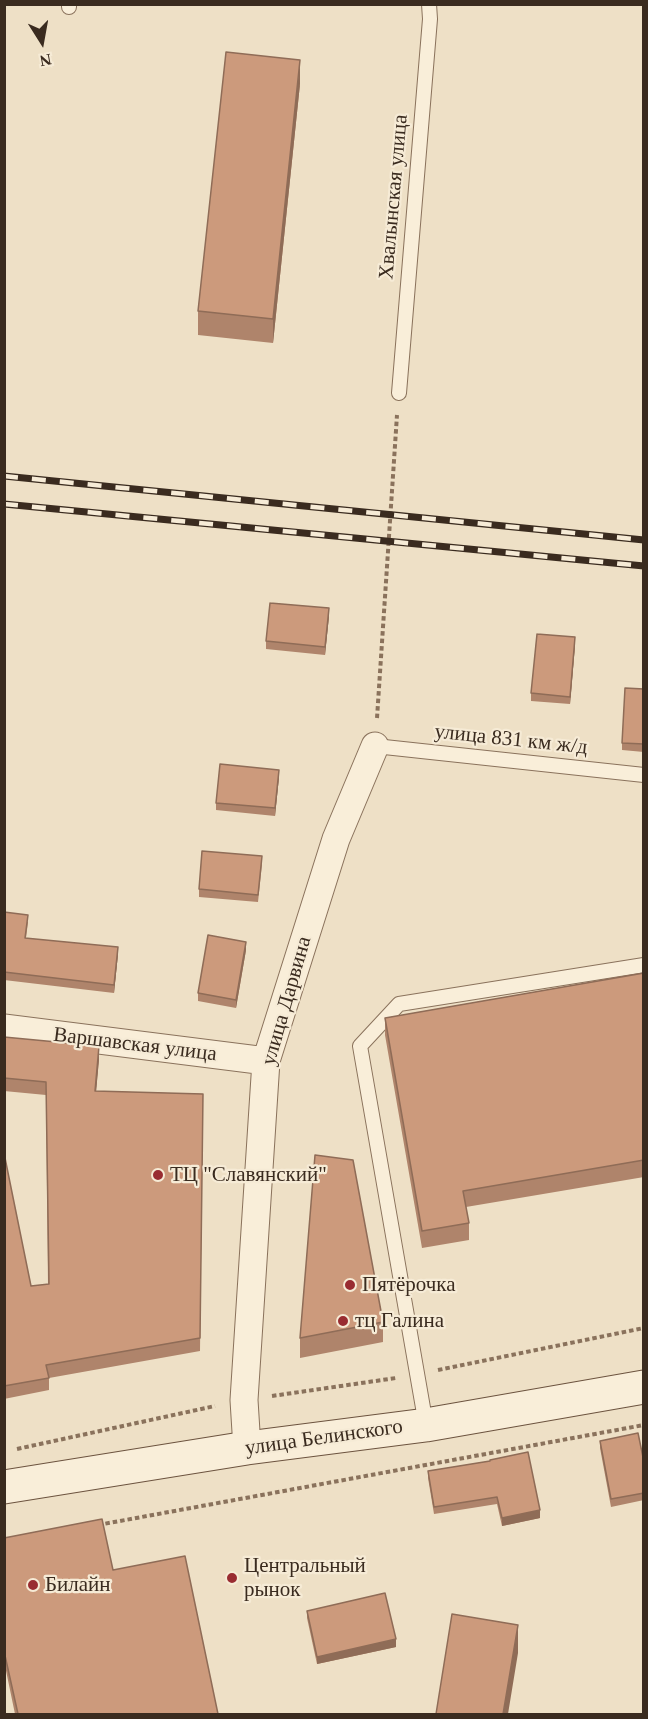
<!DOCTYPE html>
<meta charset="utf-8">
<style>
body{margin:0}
#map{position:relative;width:648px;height:1719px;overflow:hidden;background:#eee0c6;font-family:Georgia,serif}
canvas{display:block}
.frame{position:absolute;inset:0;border:6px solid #3a2b1f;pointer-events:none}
.north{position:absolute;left:12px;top:12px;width:60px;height:60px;-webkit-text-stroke:4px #f6ebd6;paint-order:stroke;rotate:169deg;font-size:16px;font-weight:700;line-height:24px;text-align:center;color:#3a2b1f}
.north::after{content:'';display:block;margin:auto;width:21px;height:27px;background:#3a2b1f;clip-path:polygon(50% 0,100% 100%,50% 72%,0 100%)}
</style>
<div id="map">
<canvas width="648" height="1719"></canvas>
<div class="frame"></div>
<div class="north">N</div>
</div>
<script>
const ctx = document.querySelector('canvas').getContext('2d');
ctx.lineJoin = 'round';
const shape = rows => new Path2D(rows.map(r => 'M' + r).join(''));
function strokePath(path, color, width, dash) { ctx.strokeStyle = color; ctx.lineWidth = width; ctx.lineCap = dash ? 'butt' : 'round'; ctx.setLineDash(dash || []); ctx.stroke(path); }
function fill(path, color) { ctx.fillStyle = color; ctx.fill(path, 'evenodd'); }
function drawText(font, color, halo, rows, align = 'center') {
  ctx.font = font + ' Georgia,serif'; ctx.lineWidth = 4.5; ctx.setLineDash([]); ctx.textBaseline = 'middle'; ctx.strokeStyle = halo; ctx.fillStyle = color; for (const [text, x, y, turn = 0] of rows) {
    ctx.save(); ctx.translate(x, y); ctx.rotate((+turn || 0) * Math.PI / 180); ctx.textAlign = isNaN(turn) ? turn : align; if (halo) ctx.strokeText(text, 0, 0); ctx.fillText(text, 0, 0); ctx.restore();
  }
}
const path = shape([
 [377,718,397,415],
 [438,1370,644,1328],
 [272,1396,396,1378],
 [17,1449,215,1406],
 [98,1525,644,1425]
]);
const lane = shape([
 [69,7,69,4],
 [399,393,430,19,429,4],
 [375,746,644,775],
 [426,1425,360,1046,399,1004,644,965]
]);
const street = shape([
 [4,1028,266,1061],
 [247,1448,244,1400,266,1061,336,839,375,746]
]);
const secondary = shape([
 [4,1487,247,1448,426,1425,644,1387]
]);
const rail = shape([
 [4,476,644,540],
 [4,504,644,566]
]);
const wall = shape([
 [300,84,273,343,198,335,198,311],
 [329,616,325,655,266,649,266,641],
 [575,645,570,704,531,701,531,693],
 [644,689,644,752,622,750,622,743],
 [279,777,275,816,216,810,216,803],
 [262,864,258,902,199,897,199,889],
 [4,912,28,922,26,938,118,954,114,993,4,980],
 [246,950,236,1008,198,1001,198,993],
 [644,973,644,1177,466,1207,469,1223,469,1240,422,1248,385,1035,385,1018],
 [4,1037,99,1059,96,1091,203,1094,200,1351,49,1378,49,1390,4,1399,4,1153,31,1286,48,1285,46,1095,4,1091],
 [383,1322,383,1342,300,1358,300,1338],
 [600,1441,644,1462,644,1500,611,1507,600,1448],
 [490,1461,540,1518,502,1526,497,1504,434,1514,428,1478,428,1471],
 [4,1538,113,1570,218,1714,15,1714,4,1661],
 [307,1611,396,1647,317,1664,307,1618]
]);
const shadedWall = shape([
 [300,60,300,84,273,343,273,319],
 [329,608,329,616,325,655,325,647],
 [575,637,575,645,570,704,570,697],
 [279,770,279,777,275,816,275,808],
 [246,942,246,950,236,1008,236,1000],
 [118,947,118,954,114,993,114,985],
 [99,1046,99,1059,95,1104,95,1091],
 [540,1510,540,1518,502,1526,502,1518],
 [518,1625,518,1653,508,1714,503,1714],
 [396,1639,396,1647,317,1664,317,1657]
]);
const building = shape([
 [226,52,300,60,273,319,198,311,226,52],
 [270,603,329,608,325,647,266,641,270,603],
 [537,634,575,637,570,697,531,693,537,634],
 [625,688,644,689,644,744,622,743,625,688],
 [220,764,279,770,275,808,216,803,220,764],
 [202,851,262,856,258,895,199,889,202,851],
 [4,912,28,915,25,938,118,947,114,985,4,972,4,912],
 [208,935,246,942,236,1000,198,993,208,935],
 [644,973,644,1160,463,1191,469,1223,422,1231,385,1018,644,973],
 [4,1037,99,1046,95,1091,203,1094,200,1338,46,1365,49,1378,4,1386,4,1153,31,1286,49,1284,46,1082,4,1078,4,1037],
 [315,1155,353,1160,383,1322,300,1338,315,1155],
 [638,1433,644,1462,644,1493,611,1499,600,1441,638,1433],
 [528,1452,540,1510,502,1518,497,1497,434,1507,428,1471,490,1461,490,1460,528,1452],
 [102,1519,113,1570,185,1556,218,1714,18,1714,4,1651,4,1538,102,1519],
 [385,1593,396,1639,317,1657,307,1611,385,1593],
 [452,1614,518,1625,503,1714,436,1714,452,1614]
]);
const markers = [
 [158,1175,6,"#992c31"],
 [350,1285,6,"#992c31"],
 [343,1321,6,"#992c31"],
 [232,1578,6,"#992c31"],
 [33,1585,6,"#992c31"]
];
const streetNames = [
 ["Хвалынская улица",394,197,-85],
 ["улица 831 км ж/д",511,740,6],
 ["улица Дарвина",287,1001,-74],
 ["Варшавская улица",135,1045,7],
 ["улица Белинского",324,1438,-8]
];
const poiNames = [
 ["ТЦ \"Славянский\"",170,1175],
 ["Пятёрочка",362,1285],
 ["тц Галина",355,1321],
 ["Центральный",244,1566],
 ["рынок",244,1590],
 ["Билайн",45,1585]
];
strokePath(lane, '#8a725c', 16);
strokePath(street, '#8a725c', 29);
strokePath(secondary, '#6c533f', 35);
strokePath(path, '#8a725c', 4, [4.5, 3]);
strokePath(lane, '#f9eed9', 14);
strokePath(street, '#f9eed9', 27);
strokePath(secondary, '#f9eed9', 33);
strokePath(rail, '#3a2b1f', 7);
strokePath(rail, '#f6ebd6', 4.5, [14]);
fill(wall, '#af846b');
fill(shadedWall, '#8f6c57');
fill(building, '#cc9a7c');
strokePath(building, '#8f6c57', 1.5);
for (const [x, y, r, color] of markers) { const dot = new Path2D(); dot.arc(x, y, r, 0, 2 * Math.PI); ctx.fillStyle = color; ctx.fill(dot); strokePath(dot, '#f6ebd6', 2); }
drawText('21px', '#3a2b1f', '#f6ebd6', streetNames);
drawText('21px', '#3a2b1f', '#f6ebd6', poiNames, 'left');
</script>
